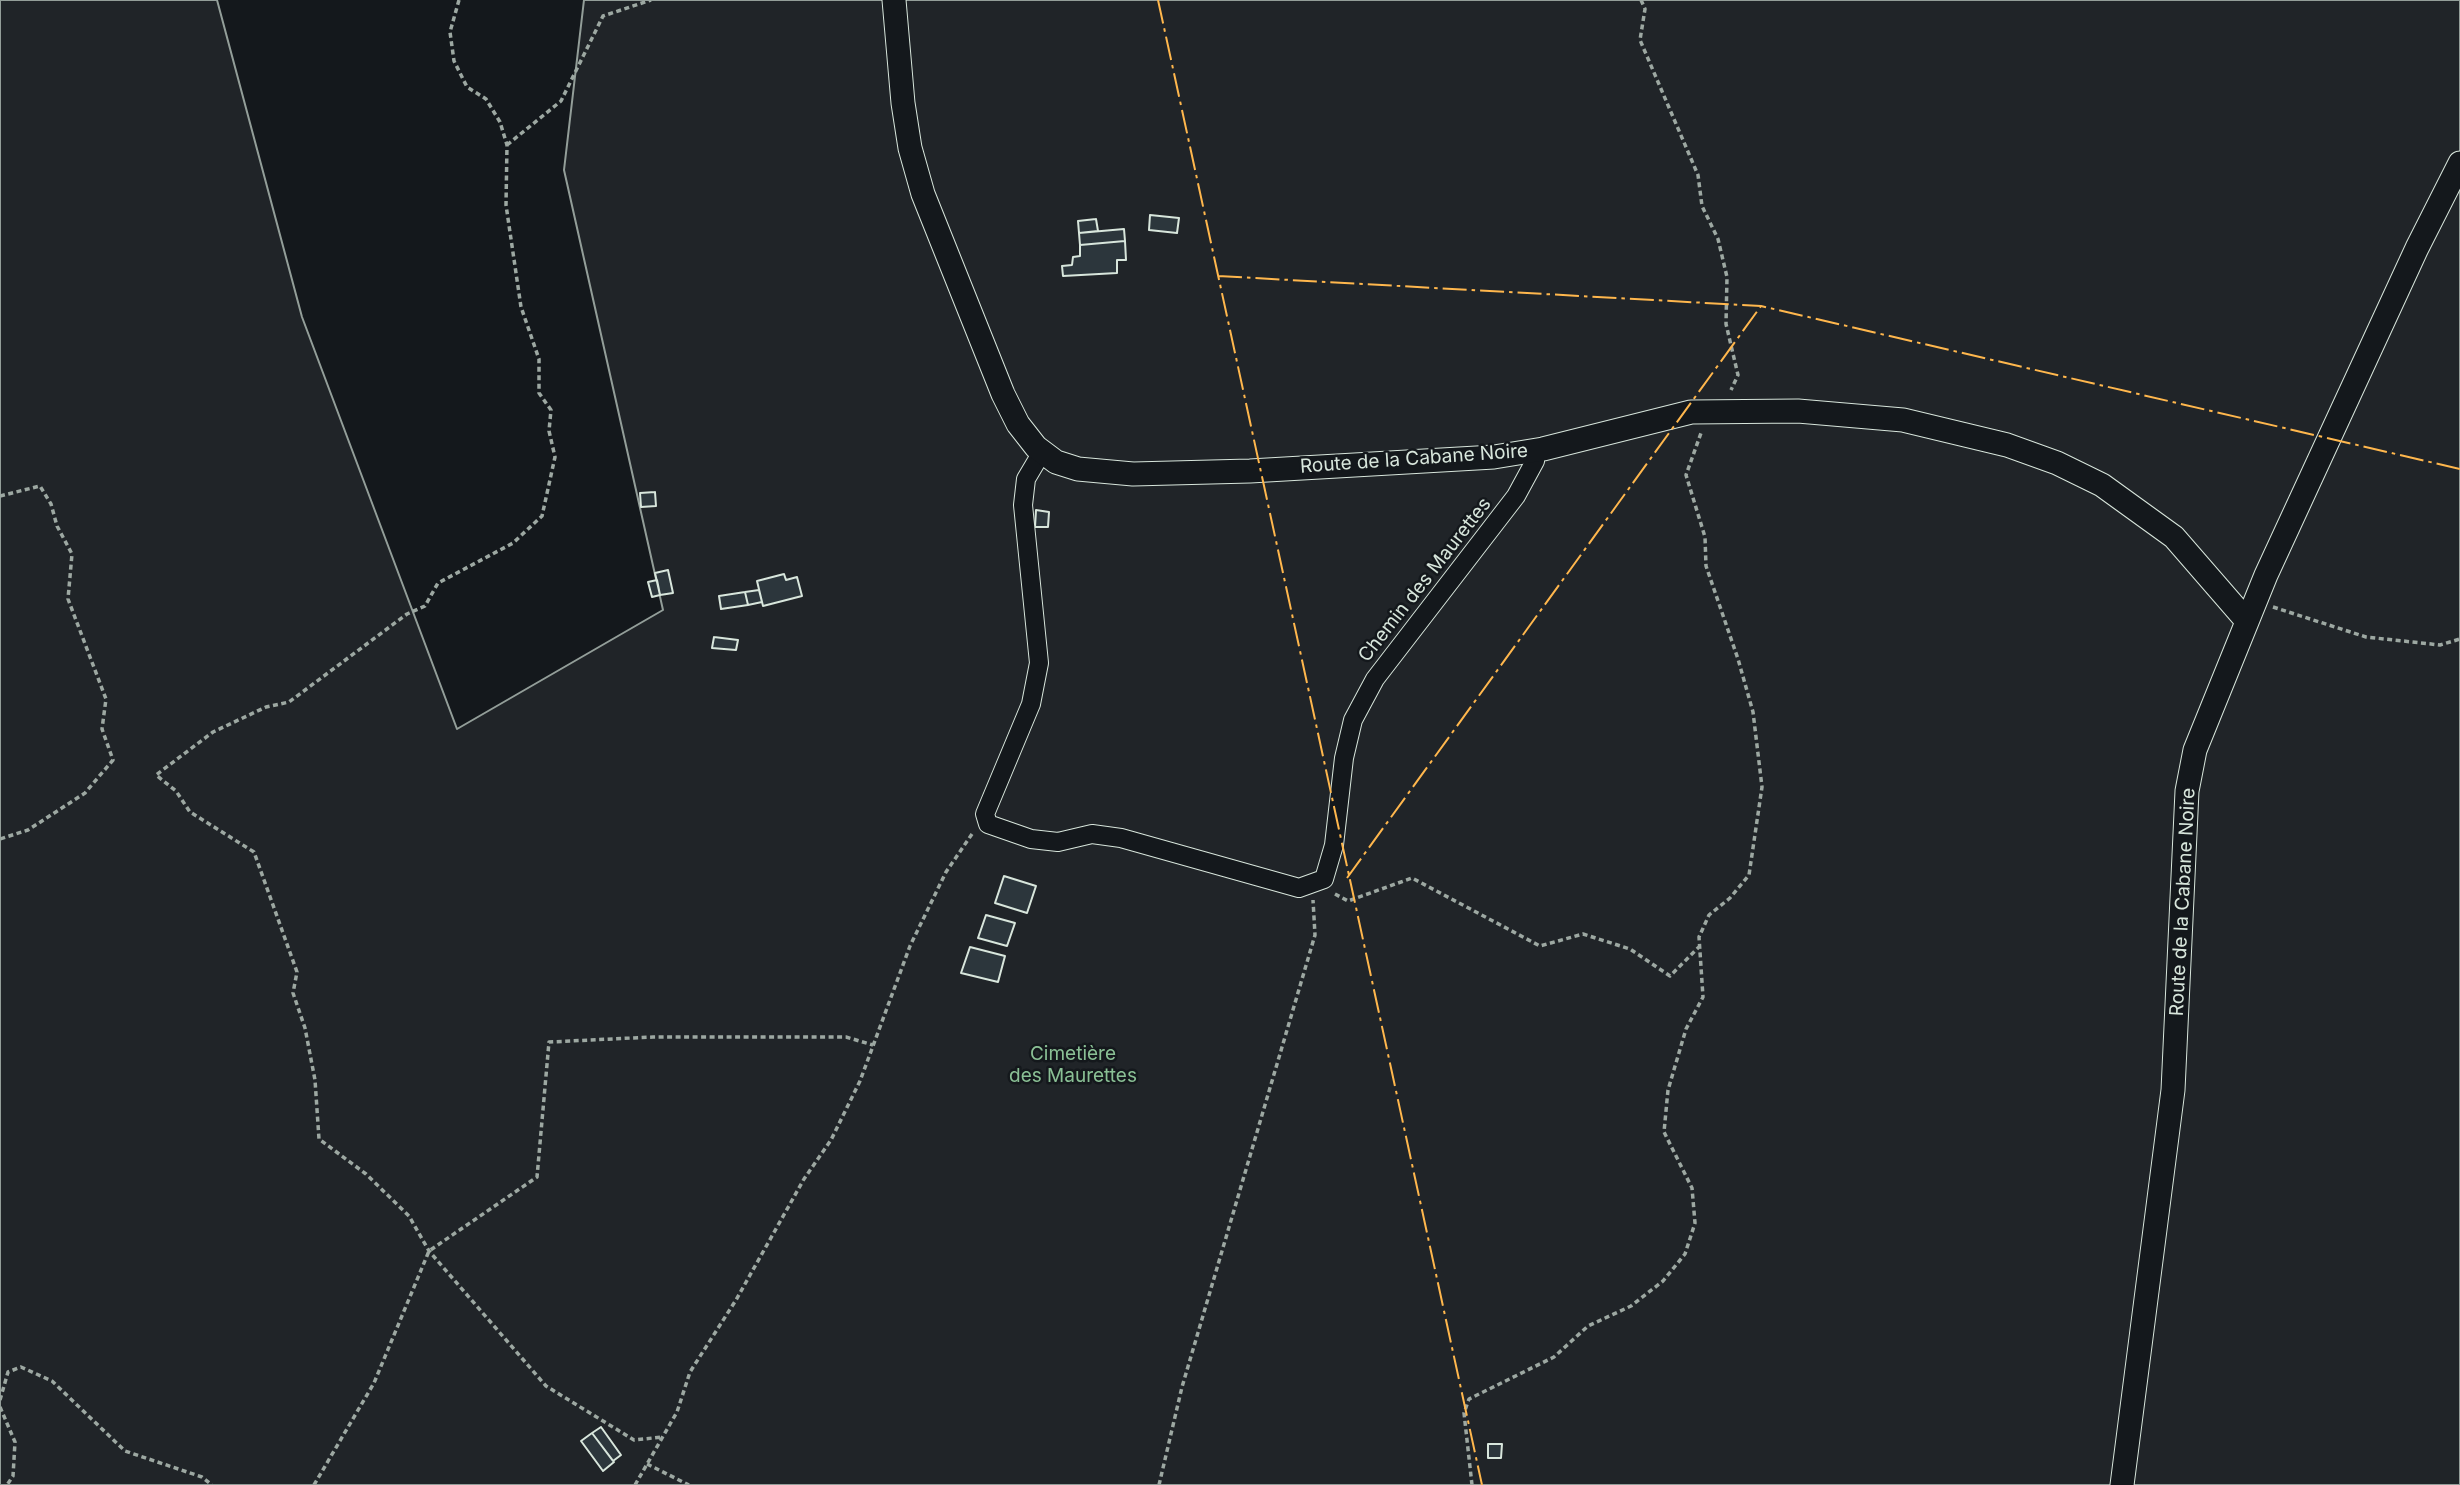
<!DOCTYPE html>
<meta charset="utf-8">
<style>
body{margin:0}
canvas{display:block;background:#14181c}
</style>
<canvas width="2460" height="1485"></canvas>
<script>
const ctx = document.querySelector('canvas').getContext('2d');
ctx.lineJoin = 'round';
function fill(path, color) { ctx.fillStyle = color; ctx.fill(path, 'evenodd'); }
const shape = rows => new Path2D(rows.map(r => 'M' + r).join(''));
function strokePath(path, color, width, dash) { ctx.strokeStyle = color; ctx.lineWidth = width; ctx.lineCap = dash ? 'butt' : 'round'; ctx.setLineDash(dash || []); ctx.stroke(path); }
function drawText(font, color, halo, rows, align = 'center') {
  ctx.font = font + ' Inter,sans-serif'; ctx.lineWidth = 5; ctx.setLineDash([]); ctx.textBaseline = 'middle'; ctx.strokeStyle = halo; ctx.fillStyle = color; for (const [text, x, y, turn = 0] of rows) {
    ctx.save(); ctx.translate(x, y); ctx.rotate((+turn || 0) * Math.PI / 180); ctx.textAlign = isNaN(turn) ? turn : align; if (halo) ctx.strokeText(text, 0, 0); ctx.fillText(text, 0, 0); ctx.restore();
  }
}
const green = shape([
 [0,0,217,0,302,317,457,729,663,610,564,170,584,0,2460,0,2460,1485,0,1485,0,0]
]);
const building = shape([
 [1150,215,1179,218,1177,233,1149,230,1150,215],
 [1096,219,1098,231,1079,233,1078,221,1096,219],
 [1124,229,1125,241,1080,245,1079,233,1124,229],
 [1125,241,1126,260,1117,260,1117,273,1063,276,1062,266,1072,265,1073,257,1080,256,1080,245,1125,241],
 [655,492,656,506,641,507,640,493,655,492],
 [1036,510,1049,512,1048,527,1035,527,1036,510],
 [668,570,673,593,660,595,655,573,668,570],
 [784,574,786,580,797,577,802,596,763,606,757,581,784,574],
 [657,580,660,595,652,597,648,582,657,580],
 [759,590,762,602,748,605,745,592,759,590],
 [745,592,748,605,721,609,719,596,745,592],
 [714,637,738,640,736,650,712,648,714,637],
 [1004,876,1036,886,1027,913,995,903,1004,876],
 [986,915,1015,923,1007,946,978,938,986,915],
 [970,947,1005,956,998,982,961,973,970,947],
 [601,1427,621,1455,613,1461,592,1433,601,1427],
 [592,1433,614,1462,603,1471,581,1441,592,1433],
 [1488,1444,1502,1444,1501,1458,1488,1458,1488,1444]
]);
const path = shape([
 [459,0,450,32,454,61,467,87,486,99,500,122,507,145,506,205,521,307,539,359,539,393,551,410,549,431,555,457,542,516,513,543,438,583,425,606,407,614,289,702,266,707,213,732,156,775,176,791,190,812,254,852,297,972,293,993,305,1028,315,1080,319,1139,366,1174,409,1216,429,1251,546,1386,634,1440,662,1437],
 [1641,0,1645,9,1640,40,1698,175,1702,206,1718,239,1727,277,1726,324,1738,375,1731,390],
 [507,145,561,101,603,16,651,0],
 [0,496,40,486,51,504,57,526,72,554,68,599,106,699,102,729,113,760,85,793,28,830,0,839],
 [2273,607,2366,637,2440,645,2460,639],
 [1335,894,1348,901,1412,878,1540,946,1583,934,1630,949,1670,976,1699,947],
 [0,1400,8,1372,21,1367,52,1381,125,1451,202,1477,212,1485],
 [0,1407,15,1442,13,1476,7,1485],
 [647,1464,689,1485],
 [314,1485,374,1383,429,1251,537,1177,549,1042,653,1037,846,1037,873,1045],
 [635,1485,677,1412,690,1372,736,1300,804,1179,831,1140,860,1081,910,946,946,872,972,834],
 [1159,1485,1182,1387,1315,935,1313,900],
 [1472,1485,1464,1413,1469,1399,1554,1357,1588,1326,1631,1306,1663,1281,1685,1254,1695,1223,1692,1188,1664,1132,1668,1090,1686,1029,1703,997,1699,937,1709,915,1730,898,1749,875,1762,787,1753,712,1738,659,1706,566,1705,537,1686,475,1701,433]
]);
const minor = shape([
 [1042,452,1026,479,1023,505,1039,663,1031,704,985,814,988,824,1031,839,1058,842,1092,834,1121,838,1299,888,1324,879,1334,845,1344,758,1353,720,1375,679,1516,496,1535,461,1537,450]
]);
const tertiary = shape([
 [894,0,903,103,910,148,923,194,1003,394,1018,424,1036,447,1056,462,1078,469,1133,474,1250,471,1494,457,1543,449,1691,412,1798,411,1903,420,2007,445,2057,463,2102,485,2174,537,2246,620],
 [2122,1485,2173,1090,2187,791,2195,750,2266,575,2417,248,2460,163]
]);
const power = shape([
 [1158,0,1482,1485],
 [1218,276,1761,306,2460,469],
 [1347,878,1761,306]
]);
const streetNames = [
 ["Route de la Cabane Noire",1414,459,-4],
 ["Chemin des Maurettes",1425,580,-52],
 ["Route de la Cabane Noire",2183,902,-87]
];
const parkNames = [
 ["Cimetière",1073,1054],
 ["des Maurettes",1073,1076]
];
fill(green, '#202428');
strokePath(green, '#939e99', 2);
fill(building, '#2c363c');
strokePath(building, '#d8e6dc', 2);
strokePath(minor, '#d8e6dc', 20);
strokePath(tertiary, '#d8e6dc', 25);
strokePath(path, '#9da8a2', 3.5, [5, 3.5]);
strokePath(minor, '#14181c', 18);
strokePath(tertiary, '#14181c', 23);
strokePath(power, '#ffb74d', 2, [24, 5, 3.5, 5]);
drawText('19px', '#d8e6dc', '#14181c', streetNames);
drawText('19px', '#8ac095', '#14181c', parkNames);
</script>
